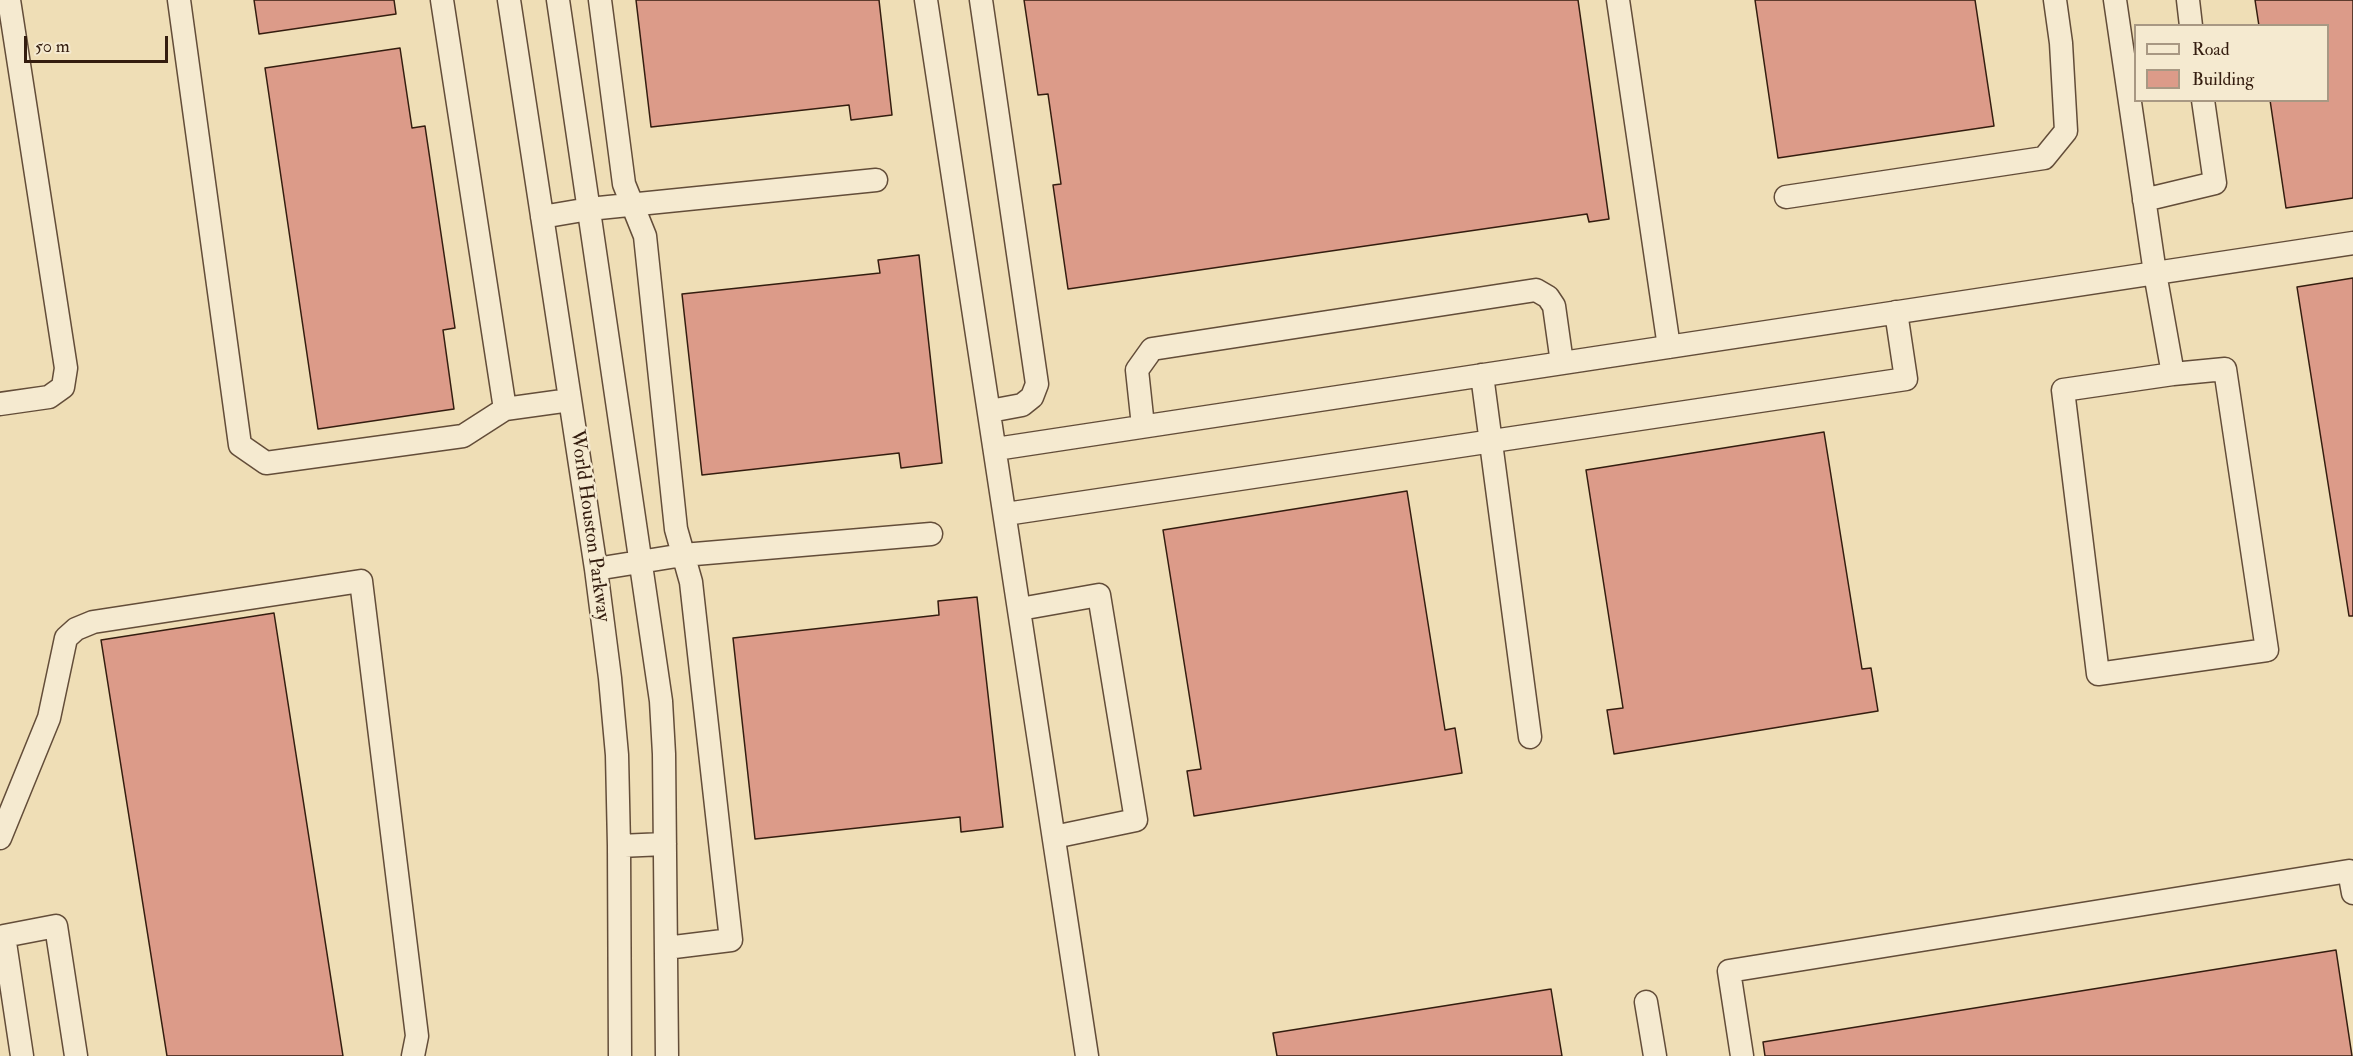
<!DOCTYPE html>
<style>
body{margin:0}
#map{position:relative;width:2353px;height:1056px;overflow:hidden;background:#efdeb6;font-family:"IM FELL Double Pica",serif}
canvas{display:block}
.legend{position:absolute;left:2134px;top:24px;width:195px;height:78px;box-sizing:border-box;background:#f5ead0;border:2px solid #a89883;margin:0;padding:8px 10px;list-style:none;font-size:18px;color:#341d0f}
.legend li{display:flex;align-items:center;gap:12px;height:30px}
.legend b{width:30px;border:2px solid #a89883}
.scale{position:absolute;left:24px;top:36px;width:144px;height:27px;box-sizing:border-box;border:3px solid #341d0f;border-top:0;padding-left:8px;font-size:18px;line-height:21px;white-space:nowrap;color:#341d0f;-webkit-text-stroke:4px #f5ead0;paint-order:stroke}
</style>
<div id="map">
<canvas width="2353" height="1056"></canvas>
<ul class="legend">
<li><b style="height:8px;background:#f5ead0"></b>Road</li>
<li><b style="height:16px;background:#dc9b89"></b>Building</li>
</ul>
<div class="scale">50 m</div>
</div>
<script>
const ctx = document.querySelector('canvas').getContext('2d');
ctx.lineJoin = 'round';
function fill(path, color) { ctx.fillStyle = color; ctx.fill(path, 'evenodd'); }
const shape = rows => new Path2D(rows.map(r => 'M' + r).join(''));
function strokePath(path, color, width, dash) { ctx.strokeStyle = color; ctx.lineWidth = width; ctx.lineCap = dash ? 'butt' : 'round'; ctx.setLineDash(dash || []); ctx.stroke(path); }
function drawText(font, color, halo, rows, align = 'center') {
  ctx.font = font + ' "IM FELL Double Pica",serif'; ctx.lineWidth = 5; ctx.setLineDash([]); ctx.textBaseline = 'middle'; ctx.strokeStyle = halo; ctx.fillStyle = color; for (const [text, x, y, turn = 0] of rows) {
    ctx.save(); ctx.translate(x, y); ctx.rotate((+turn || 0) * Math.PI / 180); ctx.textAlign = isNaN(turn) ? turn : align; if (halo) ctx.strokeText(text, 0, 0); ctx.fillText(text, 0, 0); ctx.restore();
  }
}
const building = shape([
 [254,0,394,0,396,14,259,34,254,0],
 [636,0,879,0,892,115,851,120,849,105,651,127,636,0],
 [1024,0,1578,0,1609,219,1589,222,1587,214,1068,289,1053,185,1061,184,1048,94,1038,95,1024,0],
 [1755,0,1975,0,1994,126,1778,158,1755,0],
 [2255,0,2353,0,2353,198,2286,208,2270,100,2328,100,2328,26,2259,26,2255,0],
 [400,48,412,128,425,126,455,328,443,330,454,409,318,429,265,68,400,48],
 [919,255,942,463,901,468,899,453,702,475,682,294,880,273,878,260,919,255],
 [2353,278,2353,616,2349,616,2297,287,2353,278],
 [1824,432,1862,669,1871,668,1878,711,1614,754,1607,710,1623,708,1586,470,1824,432],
 [1407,491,1445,730,1455,728,1462,773,1194,816,1187,771,1201,769,1163,530,1407,491],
 [977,597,1003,827,961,832,960,817,755,839,733,638,939,615,938,601,977,597],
 [274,613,343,1056,167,1056,101,640,274,613],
 [2336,950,2352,1056,1765,1056,1763,1042,2336,950],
 [1551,989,1562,1056,1277,1056,1273,1033,1551,989]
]);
const minor = shape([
 [179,0,240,445,266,463,463,436,505,409,570,400],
 [442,0,505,409],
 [509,0,596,569,610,678,617,755,619,846,620,1056],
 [558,0,661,701,664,754,667,1056],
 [600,0,624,184,645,236,676,529,691,582,731,940,666,948],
 [926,0,1087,1056],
 [981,0,1037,384,1032,397,1022,405,990,411],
 [1618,0,1669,347],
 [2115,0,2155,273,2173,374,2225,369,2267,650,2098,674,2063,390,2173,374],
 [2188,0,2191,26],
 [1786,197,2044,158,2066,131,2061,43,2055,0],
 [2144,200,2215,183,2203,100],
 [542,217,589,209,876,180],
 [1482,375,1530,737],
 [0,404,49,397,63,387,66,368,9,0],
 [1143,426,1137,370,1152,349,1536,290,1548,297,1554,306,1562,363],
 [996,449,2353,243],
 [1006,514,1906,379,1896,312],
 [596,569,683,555,931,534],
 [1020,609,1099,595,1136,820,1054,837],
 [0,838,49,718,66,638,76,629,93,622,361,581,417,1036,413,1056],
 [619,846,665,844],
 [1646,1002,1655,1056],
 [22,1056,4,936,56,926,76,1056],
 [1742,1056,1729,971,2349,871,2353,893]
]);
const streetNames = [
 ["World Houston Parkway",589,526,82]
];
fill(building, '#dc9b89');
strokePath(building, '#341d0f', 1.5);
strokePath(minor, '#634d39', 25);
strokePath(minor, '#f5ead0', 22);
drawText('20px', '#341d0f', '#f5ead0', streetNames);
</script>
